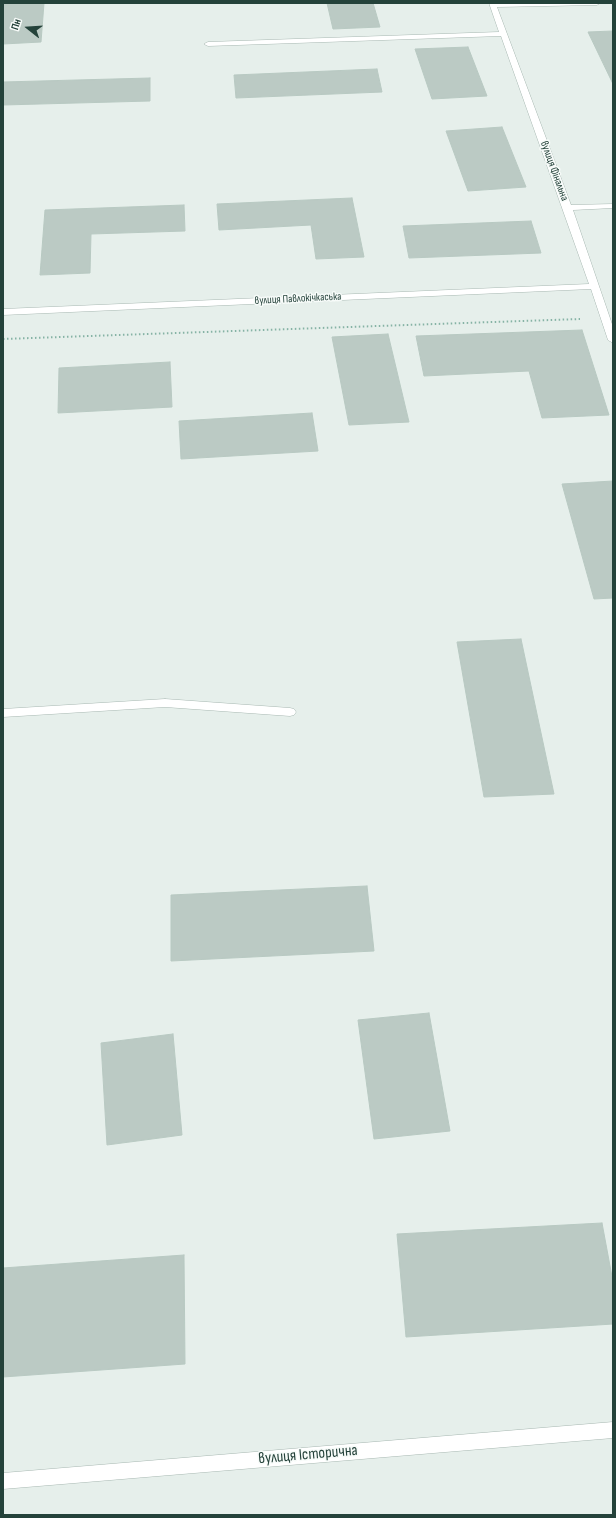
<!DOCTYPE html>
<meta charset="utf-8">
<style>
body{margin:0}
#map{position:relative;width:616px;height:1518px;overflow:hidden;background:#e6efeb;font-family:"Sofia Sans Condensed",sans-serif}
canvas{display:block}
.frame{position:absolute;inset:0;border:4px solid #24423a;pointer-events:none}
.north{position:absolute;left:8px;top:8px;width:40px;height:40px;-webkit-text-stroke:3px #f7fbf9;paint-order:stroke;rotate:287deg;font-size:11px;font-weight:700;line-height:16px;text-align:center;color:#24423a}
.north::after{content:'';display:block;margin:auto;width:14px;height:18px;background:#24423a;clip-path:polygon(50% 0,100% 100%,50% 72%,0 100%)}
</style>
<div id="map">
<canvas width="616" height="1518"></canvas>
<div class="frame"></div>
<div class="north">Пн</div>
</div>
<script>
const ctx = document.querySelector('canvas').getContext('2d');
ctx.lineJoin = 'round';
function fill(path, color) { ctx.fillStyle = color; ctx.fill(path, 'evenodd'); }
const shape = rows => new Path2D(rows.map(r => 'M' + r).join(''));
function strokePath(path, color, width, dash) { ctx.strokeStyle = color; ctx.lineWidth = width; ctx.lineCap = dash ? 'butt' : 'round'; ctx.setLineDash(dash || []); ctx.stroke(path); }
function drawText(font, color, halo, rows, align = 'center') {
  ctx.font = font + ' "Sofia Sans Condensed",sans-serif'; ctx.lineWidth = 3; ctx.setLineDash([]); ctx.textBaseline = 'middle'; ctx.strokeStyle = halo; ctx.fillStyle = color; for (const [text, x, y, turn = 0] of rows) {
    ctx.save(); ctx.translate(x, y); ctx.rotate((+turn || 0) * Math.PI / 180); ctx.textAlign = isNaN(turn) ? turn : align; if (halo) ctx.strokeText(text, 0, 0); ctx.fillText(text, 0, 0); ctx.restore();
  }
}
const building = shape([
 [3,3,44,3,41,42,3,44,3,3],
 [327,3,373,3,380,27,333,29,327,3],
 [613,31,613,84,588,32,613,31],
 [468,47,487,96,432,99,415,49,468,47],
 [377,69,382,92,236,98,234,75,377,69],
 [150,78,150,101,3,105,3,82,150,78],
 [502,127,526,187,468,191,446,131,502,127],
 [352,198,364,257,316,259,311,225,219,230,217,204,352,198],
 [184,205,185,231,91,234,90,273,40,275,45,210,184,205],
 [531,221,541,253,409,258,403,226,531,221],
 [582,330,609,415,542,418,529,371,424,376,416,336,582,330],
 [388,334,409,422,349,425,332,337,388,334],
 [170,362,172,407,58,413,59,368,170,362],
 [312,413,318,451,181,459,179,421,312,413],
 [613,481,613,598,594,599,562,484,613,481],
 [521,639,554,794,484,797,457,642,521,639],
 [367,886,374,951,171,961,171,895,367,886],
 [429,1013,450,1131,374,1139,358,1020,429,1013],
 [173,1034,182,1135,107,1145,101,1043,173,1034],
 [602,1223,613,1282,613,1324,406,1337,397,1234,602,1223],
 [184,1255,185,1364,3,1377,3,1268,184,1255]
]);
const path = shape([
 [3,339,580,319]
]);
const minor = shape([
 [489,3,600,3,597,5,497,7,571,205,613,204,613,208,573,210,613,327,613,343,608,340,591,289,3,315,3,309,589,284,501,36,208,46,204,44,208,42,499,32,489,3],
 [165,699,290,708,294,709,296,712,294,715,290,716,165,707,3,717,3,709,165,699],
 [613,1422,613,1438,3,1489,3,1473,613,1422]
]);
const farStreetnames = [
 ["вулиця Фінальна",554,171,70],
 ["вулиця Павлокічкаська",298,299,-3]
];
const nearStreetnames = [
 ["вулиця Історична",308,1455,-5]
];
fill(building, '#bbcac4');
strokePath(building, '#b8c9c2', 1);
strokePath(minor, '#a8b8b2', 1);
strokePath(path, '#86b3a5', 2, [1.5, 2.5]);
fill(minor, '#fff');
drawText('11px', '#24423a', '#f7fbf9', farStreetnames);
drawText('16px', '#24423a', '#f7fbf9', nearStreetnames);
</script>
